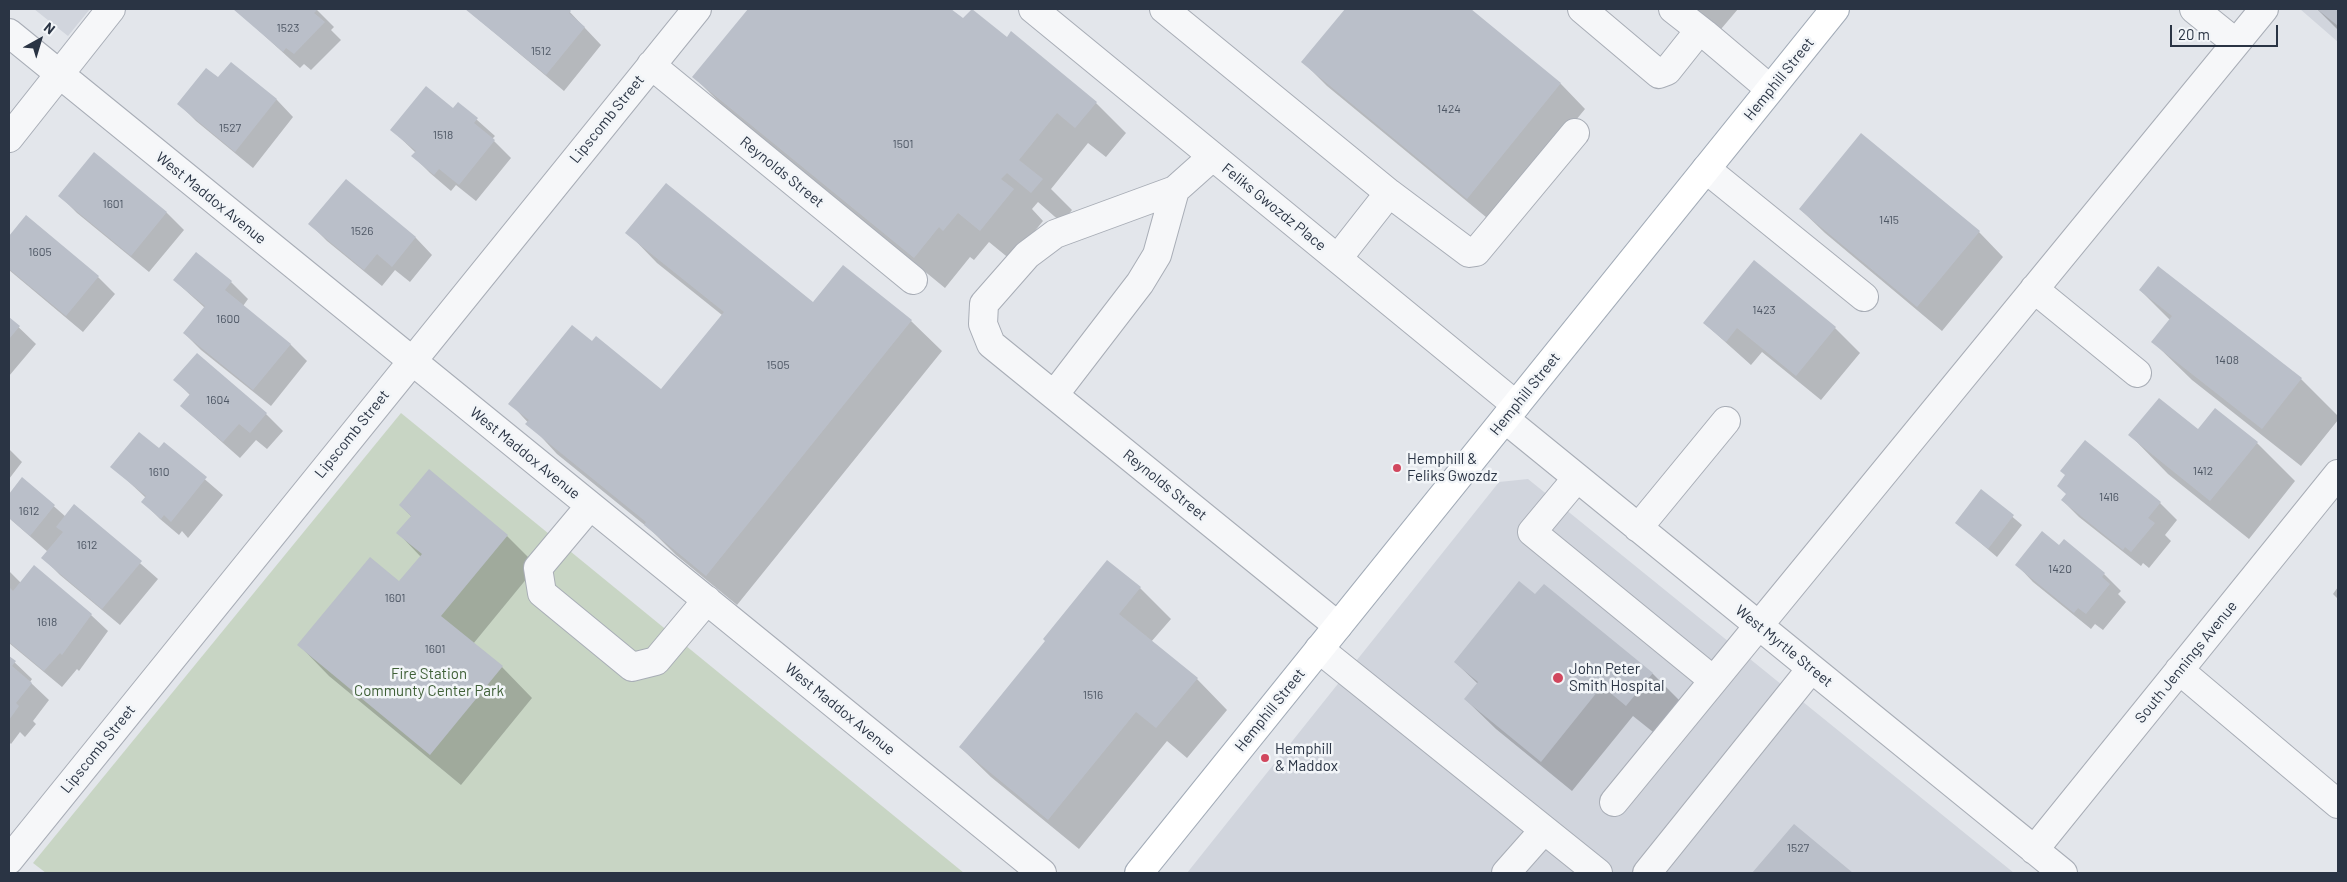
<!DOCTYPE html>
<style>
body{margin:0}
#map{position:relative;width:2347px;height:882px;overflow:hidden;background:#e3e6eb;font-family:Barlow,sans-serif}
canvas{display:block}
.frame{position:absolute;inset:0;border:10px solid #2a3444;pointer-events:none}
.north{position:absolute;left:15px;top:15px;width:50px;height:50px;-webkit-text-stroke:4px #f2f5f8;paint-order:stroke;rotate:39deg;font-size:14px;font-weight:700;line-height:20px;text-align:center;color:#2a3444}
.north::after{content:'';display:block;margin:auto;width:18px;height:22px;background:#2a3444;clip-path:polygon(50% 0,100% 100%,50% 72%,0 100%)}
.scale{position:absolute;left:2170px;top:25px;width:108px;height:22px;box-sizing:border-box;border:2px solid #2a3444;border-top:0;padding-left:6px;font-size:15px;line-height:18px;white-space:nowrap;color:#2a3444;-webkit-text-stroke:4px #f2f5f8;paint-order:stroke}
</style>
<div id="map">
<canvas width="2347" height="882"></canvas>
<div class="frame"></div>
<div class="north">N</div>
<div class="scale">20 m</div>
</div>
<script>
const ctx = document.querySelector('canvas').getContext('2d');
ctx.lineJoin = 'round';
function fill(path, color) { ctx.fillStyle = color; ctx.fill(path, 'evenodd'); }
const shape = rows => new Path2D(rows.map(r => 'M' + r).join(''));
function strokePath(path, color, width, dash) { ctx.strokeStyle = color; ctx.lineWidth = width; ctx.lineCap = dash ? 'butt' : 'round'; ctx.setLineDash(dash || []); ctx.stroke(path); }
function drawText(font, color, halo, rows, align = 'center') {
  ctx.font = font + ' Barlow,sans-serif'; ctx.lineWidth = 5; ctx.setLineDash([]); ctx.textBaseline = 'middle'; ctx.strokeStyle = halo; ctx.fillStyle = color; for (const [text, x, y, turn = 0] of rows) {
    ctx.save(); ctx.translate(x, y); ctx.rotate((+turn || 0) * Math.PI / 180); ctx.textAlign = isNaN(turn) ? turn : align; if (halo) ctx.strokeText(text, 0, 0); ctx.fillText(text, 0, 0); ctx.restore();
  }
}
const built = shape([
 [34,9,90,9,68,36],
 [2300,9,2338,9,2338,42],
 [1528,479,2014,873,1187,873,1499,482]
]);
const green = shape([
 [401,413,964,873,46,873,33,863]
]);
const shadow = shape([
 [235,9,316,9,334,27,331,30,341,40,311,70,304,64,300,68],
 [466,9,567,9,601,45,564,91],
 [749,9,818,9,822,11,824,9,949,9,963,20,1007,39,1096,103,1126,133,1106,157,1088,143,1051,189,1072,210,1062,223,1038,202,1032,209,1043,221,1011,260,989,242,974,260,970,257,945,288,724,107,694,77],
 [1346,9,1469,9,1561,84,1585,109,1492,222,1327,86,1303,62],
 [1685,9,1738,9,1716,35],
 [2317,9,2338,9,2338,30],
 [231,63,277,100,293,117,253,168,196,121,179,104,219,79],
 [458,103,495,136,492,139,511,158,476,201,456,185,451,191,430,173,413,156,416,153,392,130,453,109],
 [1861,135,1979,232,2003,257,1942,331,1825,233,1800,209],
 [94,154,167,213,184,230,149,272,77,213,60,196],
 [346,180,416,238,432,255,410,282,395,270,382,286,327,241,310,224],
 [26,217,98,277,115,294,83,332,9,270,9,238],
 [627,232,813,303,843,266,911,321,942,351,737,605,676,555,652,531,557,454,510,403,592,343,662,391,722,315,657,263],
 [1754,262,1835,328,1860,353,1821,400,1762,352,1751,365,1704,323],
 [2158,267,2301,379,2338,416,2338,420,2301,466,2192,380,2153,342,2170,320,2140,290],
 [174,280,231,282,248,299,243,306,291,345,307,361,271,406,201,350,184,333,205,308],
 [9,318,36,344,9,376],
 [175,380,266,414,283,431,267,449,256,440,240,458,181,406,190,395],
 [2198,431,2257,443,2295,481,2249,539,2168,474,2130,435],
 [164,444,223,495,188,538,182,531,179,535,160,519,143,502,146,498,112,466,159,450],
 [9,449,22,462,9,479],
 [23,479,66,517,75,506,158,579,120,625,60,575,43,558,48,552,9,518,9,496],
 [1982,491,2022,525,1997,557,1957,523],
 [2067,494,2160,503,2177,520,2165,535,2171,541,2149,568,2143,563,2141,566,2079,517,2062,500],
 [400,505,507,536,537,566,473,644,502,667,532,698,461,785,329,676,299,645,400,583,421,557,398,533,412,517],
 [2059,547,2104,574,2121,591,2118,594,2126,602,2103,630,2095,624,2091,629,2033,582,2017,565],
 [1108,562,1140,588,1171,619,1151,642,1197,679,1227,710,1187,758,1167,741,1079,849,991,777,960,747,1047,641],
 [9,571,21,583,91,615,108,631,79,671,77,669,62,687,9,643],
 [1544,586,1653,674,1683,704,1658,736,1633,716,1572,791,1496,729,1465,699,1478,684,1455,662,1536,596],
 [2338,587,2338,599,2333,594],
 [9,657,32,679,30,682,49,700,33,721,36,724,25,737,20,732,11,744,9,742],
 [1794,826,1851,873,1754,873]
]);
const building = shape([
 [233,9,318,9,314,13,325,22,294,54,286,48,283,52],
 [465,9,569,9,571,11,569,13,585,27,546,75],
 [748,9,951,9,963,18,972,9,1007,37,1011,31,1097,102,1075,128,1057,113,1019,160,1043,179,1031,193,1007,173,1001,179,1014,189,980,231,958,213,943,231,939,227,914,258,692,77],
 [1345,9,1471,9,1561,83,1467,199,1301,62],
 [2317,9,2338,9,2338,26],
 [231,62,277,99,235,152,177,104,206,68,218,77],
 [426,86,453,108,458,102,478,118,474,123,495,140,459,185,439,169,434,175,411,156,416,151,390,130],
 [1861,133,1980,231,1917,307,1799,209],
 [94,152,167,212,131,256,58,196],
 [346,179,416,237,392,267,377,254,364,270,308,224],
 [666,183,813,302,843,265,912,320,706,576,644,525,646,522,525,424,529,420,508,404,572,325,592,341,596,336,661,389,724,312,625,233],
 [26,215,99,276,66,316,9,269,9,236],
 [196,252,232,281,225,290,291,344,253,390,183,333,205,306,173,280],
 [1754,260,1836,327,1796,376,1737,328,1726,342,1703,323],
 [2158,266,2302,378,2262,429,2151,342,2172,316,2139,290],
 [9,317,20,326,9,339],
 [197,353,267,413,250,433,239,424,223,442,180,406,190,394,173,380],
 [2159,398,2198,429,2215,408,2258,442,2210,501,2128,435],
 [139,432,159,448,164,442,207,477,171,522,164,515,161,519,141,502,146,496,110,467],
 [2085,440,2161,502,2148,518,2155,523,2131,552,2125,547,2123,550,2061,500,2066,494,2057,486,2065,475,2060,471],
 [429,469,508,535,441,616,503,666,430,755,297,645,370,557,399,581,422,554,396,533,411,516,399,505],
 [22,477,55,505,30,536,9,518,9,494],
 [1981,489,2014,515,1988,549,1955,523],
 [74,504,142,561,102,609,41,558,63,532,56,527],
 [2042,531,2059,545,2064,539,2105,573,2102,577,2110,584,2086,614,2078,608,2074,613,2015,565],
 [1107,560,1141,587,1119,614,1198,678,1156,728,1136,712,1048,820,959,747,1045,641,1043,639],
 [34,565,92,614,62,655,60,653,44,671,9,642,9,587,13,591],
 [1519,581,1535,594,1544,584,1653,673,1626,706,1602,686,1541,762,1464,699,1478,682,1454,662],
 [9,656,16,661,12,666,32,683,16,703,19,706,9,720],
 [1794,824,1853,873,1752,873]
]);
const minor = shape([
 [1033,9,1516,405],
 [1164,9,1389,193,1338,258],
 [1582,9,1659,74,1667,71,1694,37,1705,34,1770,89],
 [1673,9,1705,34],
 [2194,9,2236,43],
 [9,33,1042,873],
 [651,65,913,280],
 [9,138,111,9],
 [1212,157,1175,190,1055,234,1027,255,984,304,983,324,991,344,1338,626],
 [1706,169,1864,297],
 [1389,193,1469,253,1476,252,1575,133],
 [2034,289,2137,373],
 [1054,395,1140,283,1157,255,1175,190],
 [1505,419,2063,873],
 [1577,478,1532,532,1713,680],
 [590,506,538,568,542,593,632,667,656,661,707,600],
 [1638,528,1726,421],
 [1319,649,1598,873],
 [2179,670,2338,804],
 [1614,802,2264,9],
 [2034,850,2338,474],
 [9,860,697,9],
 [1506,873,1544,830],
 [1647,873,1811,669]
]);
const major = shape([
 [1139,873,1835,9]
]);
const markers = [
 [1397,468,5,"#d1475e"],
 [1558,678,6,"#d1475e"],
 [1265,758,5,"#d1475e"]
];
const numberNames = [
 ["1523",288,28],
 ["1512",541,51],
 ["1424",1449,109],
 ["1527",230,128],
 ["1518",443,135],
 ["1501",903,144],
 ["1601",113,204],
 ["1415",1889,220],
 ["1526",362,231],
 ["1605",40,252],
 ["1423",1764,310],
 ["1600",228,319],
 ["1408",2227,360],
 ["1505",778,365],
 ["1604",218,400],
 ["1412",2203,471],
 ["1610",159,472],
 ["1416",2109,497],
 ["1612",29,511],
 ["1612",87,545],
 ["1420",2060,569],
 ["1601",395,598],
 ["1618",47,622],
 ["1601",435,649],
 ["1516",1093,695],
 ["1527",1798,848]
];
const streetNames = [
 ["Hemphill Street",1779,79,-51],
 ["Lipscomb Street",607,119,-51],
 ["Reynolds Street",782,172,39],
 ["West Maddox Avenue",211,198,39],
 ["Feliks Gwozdz Place",1274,207,39],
 ["Hemphill Street",1525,394,-51],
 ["Lipscomb Street",352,434,-51],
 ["West Maddox Avenue",525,453,39],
 ["Reynolds Street",1165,485,39],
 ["West Myrtle Street",1784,646,39],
 ["South Jennings Avenue",2186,662,-51],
 ["West Maddox Avenue",840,709,39],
 ["Hemphill Street",1270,710,-51],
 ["Lipscomb Street",98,749,-51]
];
const poiNames = [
 ["Hemphill &",1407,459],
 ["Feliks Gwozdz",1407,476],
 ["John Peter",1569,669],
 ["Smith Hospital",1569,686],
 ["Hemphill",1275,749],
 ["& Maddox",1275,766]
];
const parkNames = [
 ["Fire Station",429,674],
 ["Communty Center Park",429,691]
];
fill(built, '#d1d5dd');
fill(green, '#c8d5c4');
fill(shadow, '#0003');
fill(building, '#babfc9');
strokePath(minor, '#a8adb6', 30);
strokePath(major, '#a2abb7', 30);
strokePath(minor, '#f6f7f9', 28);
strokePath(major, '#fff', 28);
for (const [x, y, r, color] of markers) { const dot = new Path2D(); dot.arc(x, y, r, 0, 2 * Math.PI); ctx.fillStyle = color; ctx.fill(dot); strokePath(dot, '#f2f5f8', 2); }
drawText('12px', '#4e5765', null, numberNames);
drawText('15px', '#2a3444', '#f2f5f8', streetNames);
drawText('15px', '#2a3444', '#f2f5f8', poiNames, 'left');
drawText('15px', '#3f6037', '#f2f5f8', parkNames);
</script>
